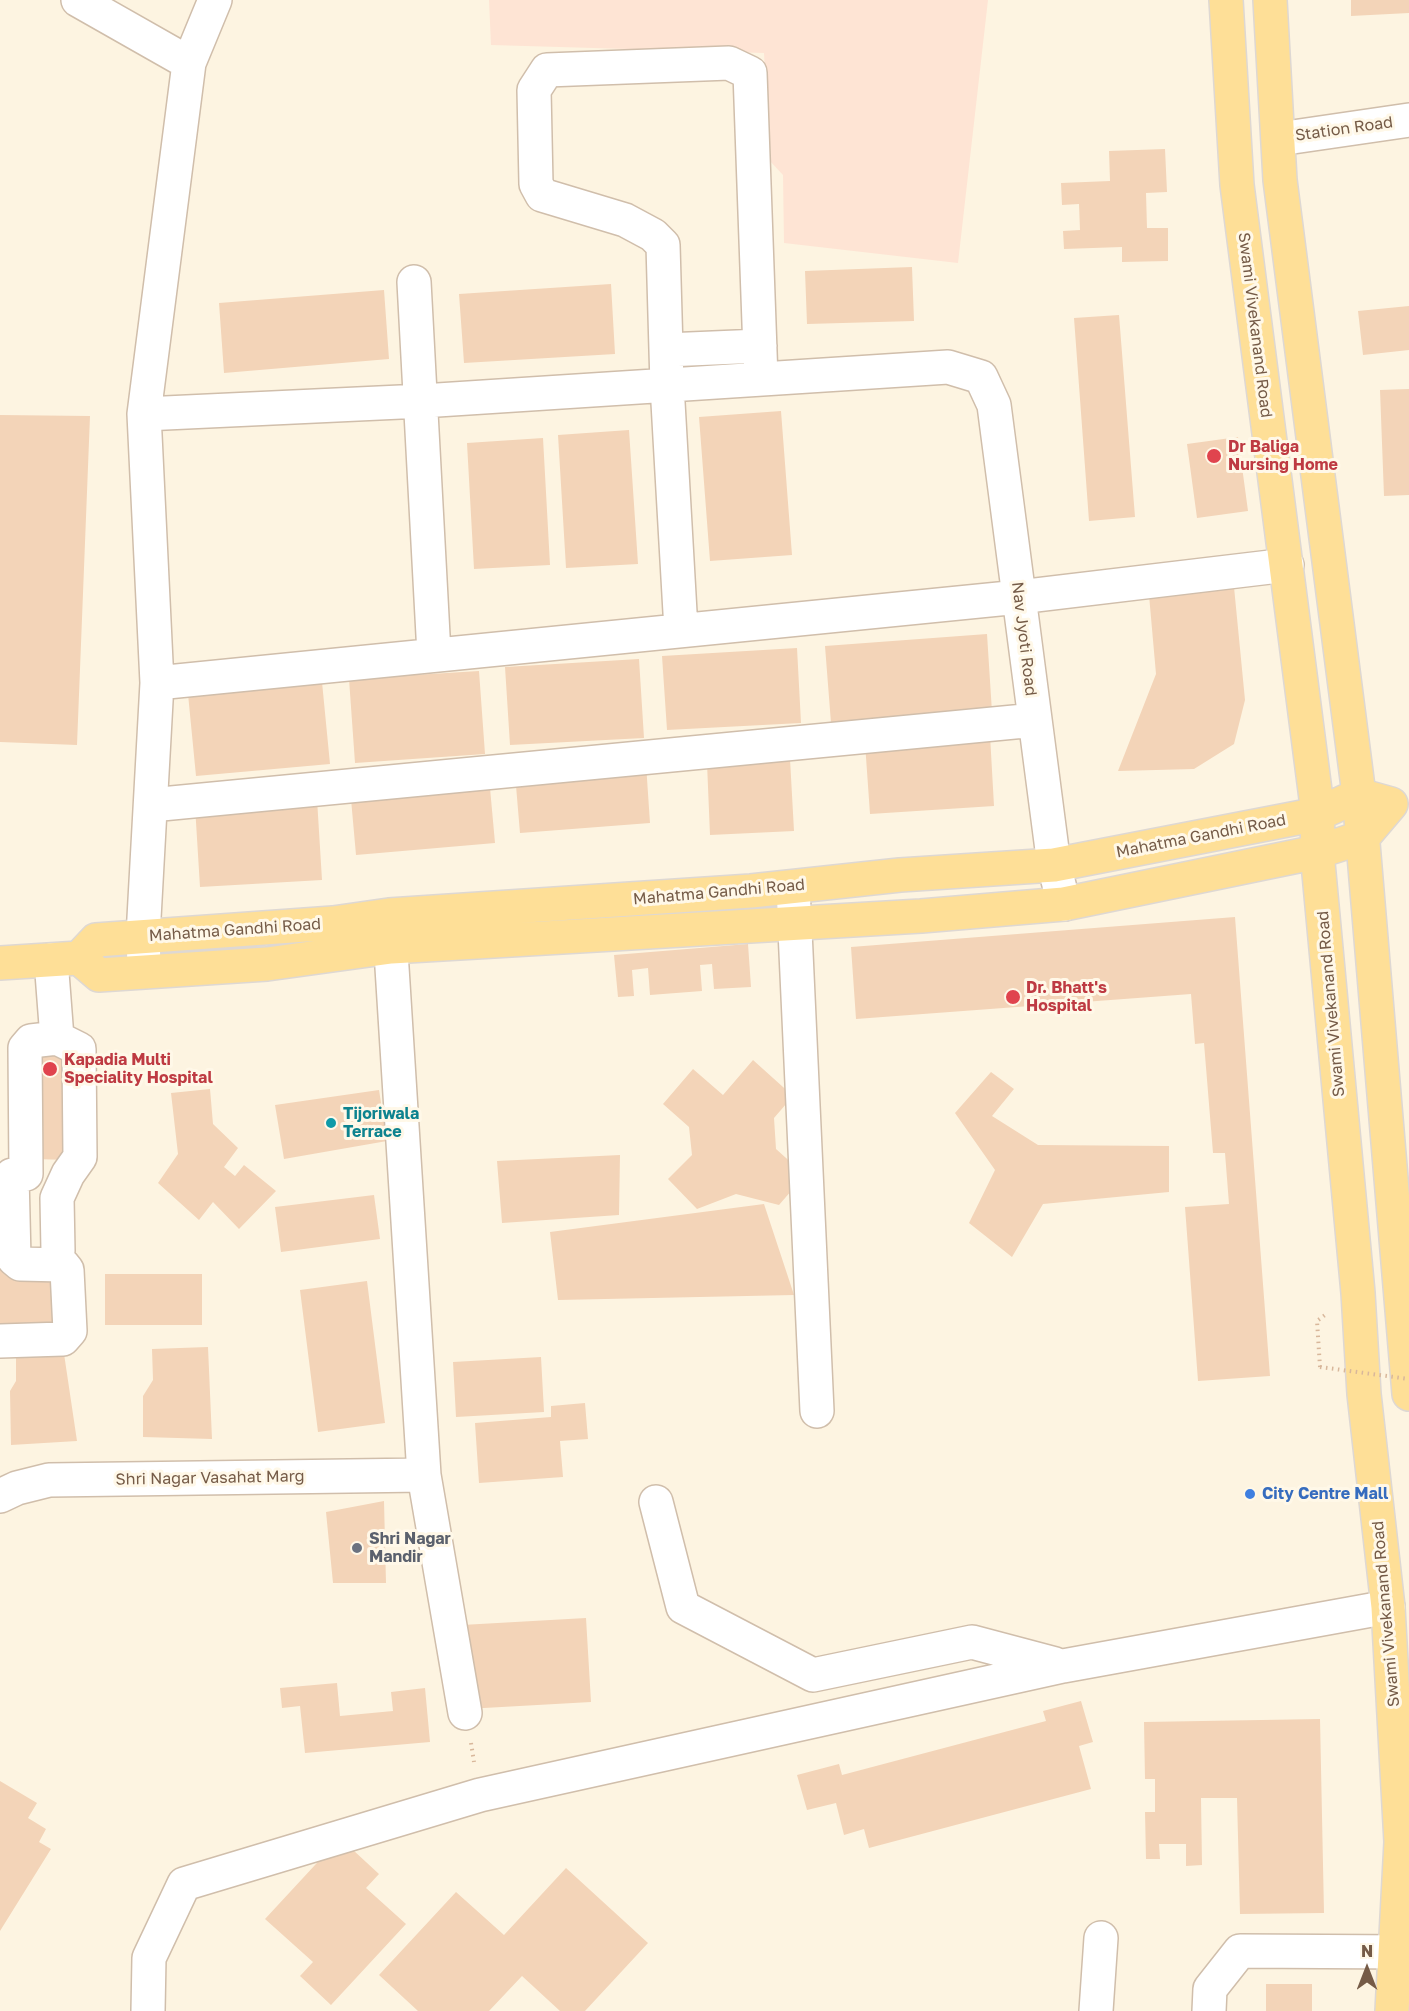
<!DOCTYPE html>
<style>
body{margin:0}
#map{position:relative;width:1409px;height:2011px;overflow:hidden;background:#fdf4e1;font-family:"Golos Text",sans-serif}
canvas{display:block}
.north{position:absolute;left:1337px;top:1939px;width:60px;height:60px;-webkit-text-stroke:4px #fff8e8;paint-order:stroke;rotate:0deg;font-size:16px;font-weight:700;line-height:24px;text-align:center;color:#755b47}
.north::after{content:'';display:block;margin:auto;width:21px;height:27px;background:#755b47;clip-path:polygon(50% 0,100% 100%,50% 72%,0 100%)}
</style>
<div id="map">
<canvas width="1409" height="2011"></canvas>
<div class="north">N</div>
</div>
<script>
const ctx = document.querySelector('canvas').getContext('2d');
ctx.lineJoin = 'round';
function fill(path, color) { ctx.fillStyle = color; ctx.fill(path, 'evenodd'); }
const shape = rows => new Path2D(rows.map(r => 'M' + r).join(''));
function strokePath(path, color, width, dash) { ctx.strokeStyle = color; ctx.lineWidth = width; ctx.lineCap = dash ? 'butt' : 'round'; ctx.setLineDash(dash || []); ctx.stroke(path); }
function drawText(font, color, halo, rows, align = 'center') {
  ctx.font = font + ' "Golos Text",sans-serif'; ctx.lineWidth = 6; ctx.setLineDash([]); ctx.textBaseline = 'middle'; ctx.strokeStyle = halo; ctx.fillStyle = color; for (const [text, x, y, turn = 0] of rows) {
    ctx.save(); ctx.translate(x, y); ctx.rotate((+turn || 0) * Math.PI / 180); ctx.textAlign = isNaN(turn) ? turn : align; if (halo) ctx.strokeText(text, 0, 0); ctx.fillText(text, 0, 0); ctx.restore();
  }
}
const commercial = shape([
 [489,0,988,0,958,263,784,243,783,175,769,160,764,53,491,45]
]);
const building = shape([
 [1351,0,1409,0,1409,13,1351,16],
 [1165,149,1167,192,1146,193,1147,228,1168,228,1168,261,1122,262,1122,247,1064,249,1063,231,1080,230,1079,204,1062,205,1061,183,1110,181,1109,151],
 [912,267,914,321,807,324,805,271],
 [611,284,615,354,464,363,459,294],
 [384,290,389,359,224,373,219,303],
 [1409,306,1409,350,1363,355,1358,311],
 [1119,315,1135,517,1089,521,1074,318],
 [1409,389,1409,495,1384,496,1380,390],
 [781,411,792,555,710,561,699,417],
 [0,415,90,416,77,745,0,742],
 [629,430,638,564,566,568,558,435],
 [1238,437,1248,511,1197,518,1187,444],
 [543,438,550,565,474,569,467,443],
 [1234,587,1245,700,1234,744,1194,769,1118,771,1156,674,1149,595],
 [987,634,992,712,831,723,825,646],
 [797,648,801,723,667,730,662,656],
 [639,659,644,738,510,745,505,667],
 [479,671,485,754,355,763,349,679],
 [322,682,330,764,196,776,188,694],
 [990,735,994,806,870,814,865,743],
 [790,759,794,831,710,835,707,763],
 [646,764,650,823,520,833,515,774],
 [490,788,495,843,356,855,351,799],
 [317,799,322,880,200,887,195,806],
 [1235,917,1270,1376,1198,1381,1185,1207,1229,1204,1225,1153,1213,1153,1204,1043,1195,1044,1191,994,856,1019,851,947],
 [748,944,751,987,714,989,712,964,700,965,702,991,650,995,648,968,632,970,634,996,618,997,614,955],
 [34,1050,69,1051,69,1160,34,1159],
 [753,1060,793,1096,774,1118,776,1149,805,1175,779,1205,736,1194,697,1209,668,1179,692,1155,689,1127,663,1104,693,1069,723,1095],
 [991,1072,1014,1089,992,1116,1038,1145,1169,1146,1169,1192,1043,1204,1012,1257,969,1223,995,1170,955,1113],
 [210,1089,213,1124,238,1148,224,1167,235,1176,244,1165,276,1191,239,1229,213,1202,199,1220,158,1183,178,1154,171,1093],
 [379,1090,387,1141,284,1159,275,1105],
 [620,1155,619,1215,502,1223,497,1161],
 [0,1191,9,1275,59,1270,60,1327,0,1330],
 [374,1195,380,1239,281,1252,275,1207],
 [764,1204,794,1295,558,1300,550,1232],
 [105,1274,202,1274,202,1325,105,1325],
 [367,1281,385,1423,318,1432,300,1290],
 [16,1345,63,1347,77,1441,11,1445,10,1391,16,1381],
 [208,1347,212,1439,143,1437,143,1396,153,1380,152,1349],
 [541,1357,544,1412,456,1417,453,1362],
 [585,1403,588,1439,560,1441,563,1477,479,1483,475,1423,551,1417,551,1406],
 [384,1501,386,1583,333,1583,326,1512],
 [586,1618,591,1702,466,1709,462,1625],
 [337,1683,340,1716,393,1711,391,1692,425,1688,430,1742,305,1753,300,1706,282,1708,280,1688],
 [1081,1701,1093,1742,1079,1746,1091,1789,869,1848,864,1829,844,1835,836,1803,807,1810,797,1775,839,1764,842,1775,1046,1721,1043,1711],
 [1320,1719,1324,1913,1240,1914,1237,1798,1201,1798,1202,1865,1186,1866,1186,1844,1159,1844,1160,1859,1146,1859,1145,1812,1155,1812,1155,1779,1145,1779,1144,1722],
 [0,1781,37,1803,28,1818,46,1829,39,1842,51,1849,0,1931],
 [340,1838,379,1874,366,1888,406,1924,331,2005,300,1976,313,1962,265,1919],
 [566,1868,648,1943,585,2011,560,2011,522,1976,489,2011,418,2011,379,1975,456,1892,504,1935],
 [1266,1984,1312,1984,1312,2011,1266,2011]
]);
const path = shape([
 [1320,1367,1317,1321,1325,1315],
 [471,1743,474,1762]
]);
const minor = shape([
 [78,0,189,63],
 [1279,139,1409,120],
 [414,282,434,654],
 [666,350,760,346],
 [144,414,422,401,948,367,981,377,994,405,1054,865,1064,904],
 [681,630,667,385,663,245,653,235,625,220,542,195,536,184,534,90,547,70,729,63,750,73,761,379],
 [157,683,1019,597,1287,565],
 [151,805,1035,720],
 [793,887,817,1411],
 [389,920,424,1475,465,1713],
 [51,960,57,1038,79,1049,80,1157,68,1174,57,1198,58,1251],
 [144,966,143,936,157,683,144,414,189,63,215,0],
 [26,1174,25,1048,31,1041,57,1038],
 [0,1341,63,1339,70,1331,67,1270,63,1265,20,1264,14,1259,12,1175],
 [0,1496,17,1488,49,1480,424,1475],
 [656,1502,683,1607,813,1675,972,1642,1055,1664],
 [148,2011,149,1958,184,1884,480,1795,1063,1666,1388,1607],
 [1096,2011,1101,1938],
 [1209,2011,1210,1989,1240,1951,1409,1952]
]);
const major = shape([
 [1226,0,1237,185,1318,814,1317,852,1358,1293,1364,1394,1388,1607,1401,1842,1392,2011],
 [1270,0,1280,180,1359,795,1409,1394],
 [0,963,79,958,99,975,267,964,391,947,921,916,1064,904,1317,852,1363,837,1391,804,1359,795,1318,814,1054,865,900,875,751,891,389,915,333,923,96,940,79,958]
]);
const pathBridge = shape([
 [1320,1367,1409,1379]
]);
const markers = [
 [1214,456,8,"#e0444e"],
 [1013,997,8,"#e0444e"],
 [50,1069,8,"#e0444e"],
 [331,1123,6,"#0f9aa8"],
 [1250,1494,6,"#3f7fe0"],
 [357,1548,6,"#6b7280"]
];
const streetNames = [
 ["Station Road",1344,129,-8],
 ["Swami Vivekanand Road",1255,325,83],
 ["Nav Jyoti Road",1024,639,83],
 ["Mahatma Gandhi Road",1201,836,-11],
 ["Mahatma Gandhi Road",719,892,-5],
 ["Mahatma Gandhi Road",235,930,-4],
 ["Swami Vivekanand Road",1331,1004,-95],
 ["Shri Nagar Vasahat Marg",210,1478,-1],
 ["Swami Vivekanand Road",1386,1614,-95]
];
const healthNames = [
 ["Dr Baliga",1228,447],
 ["Nursing Home",1228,465],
 ["Dr. Bhatt's",1026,988],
 ["Hospital",1026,1006],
 ["Kapadia Multi",64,1060],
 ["Speciality Hospital",64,1078]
];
const cultureNames = [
 ["Tijoriwala",343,1114],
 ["Terrace",343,1132]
];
const shopNames = [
 ["City Centre Mall",1262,1494]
];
const worshipNames = [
 ["Shri Nagar",369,1539],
 ["Mandir",369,1557]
];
fill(commercial, '#fee4d4');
fill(building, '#f3d4b8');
strokePath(minor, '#d0beab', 36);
strokePath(major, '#ded8d3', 36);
strokePath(path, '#d8b79b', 4, [1.5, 4.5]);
strokePath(minor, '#fff', 33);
strokePath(major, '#fedf97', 33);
strokePath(pathBridge, '#d8b79b', 4, [1.5, 4.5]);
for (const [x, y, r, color] of markers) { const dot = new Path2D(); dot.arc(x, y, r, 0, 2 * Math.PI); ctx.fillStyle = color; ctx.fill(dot); strokePath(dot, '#fff8e8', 2); }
drawText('16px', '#755b47', '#fff8e8', streetNames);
drawText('bold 16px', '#be3a42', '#fff8e8', healthNames, 'left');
drawText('bold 16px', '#0d838f', '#fff8e8', cultureNames, 'left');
drawText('bold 16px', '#366cbe', '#fff8e8', shopNames, 'left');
drawText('bold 16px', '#5b616d', '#fff8e8', worshipNames, 'left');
</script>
